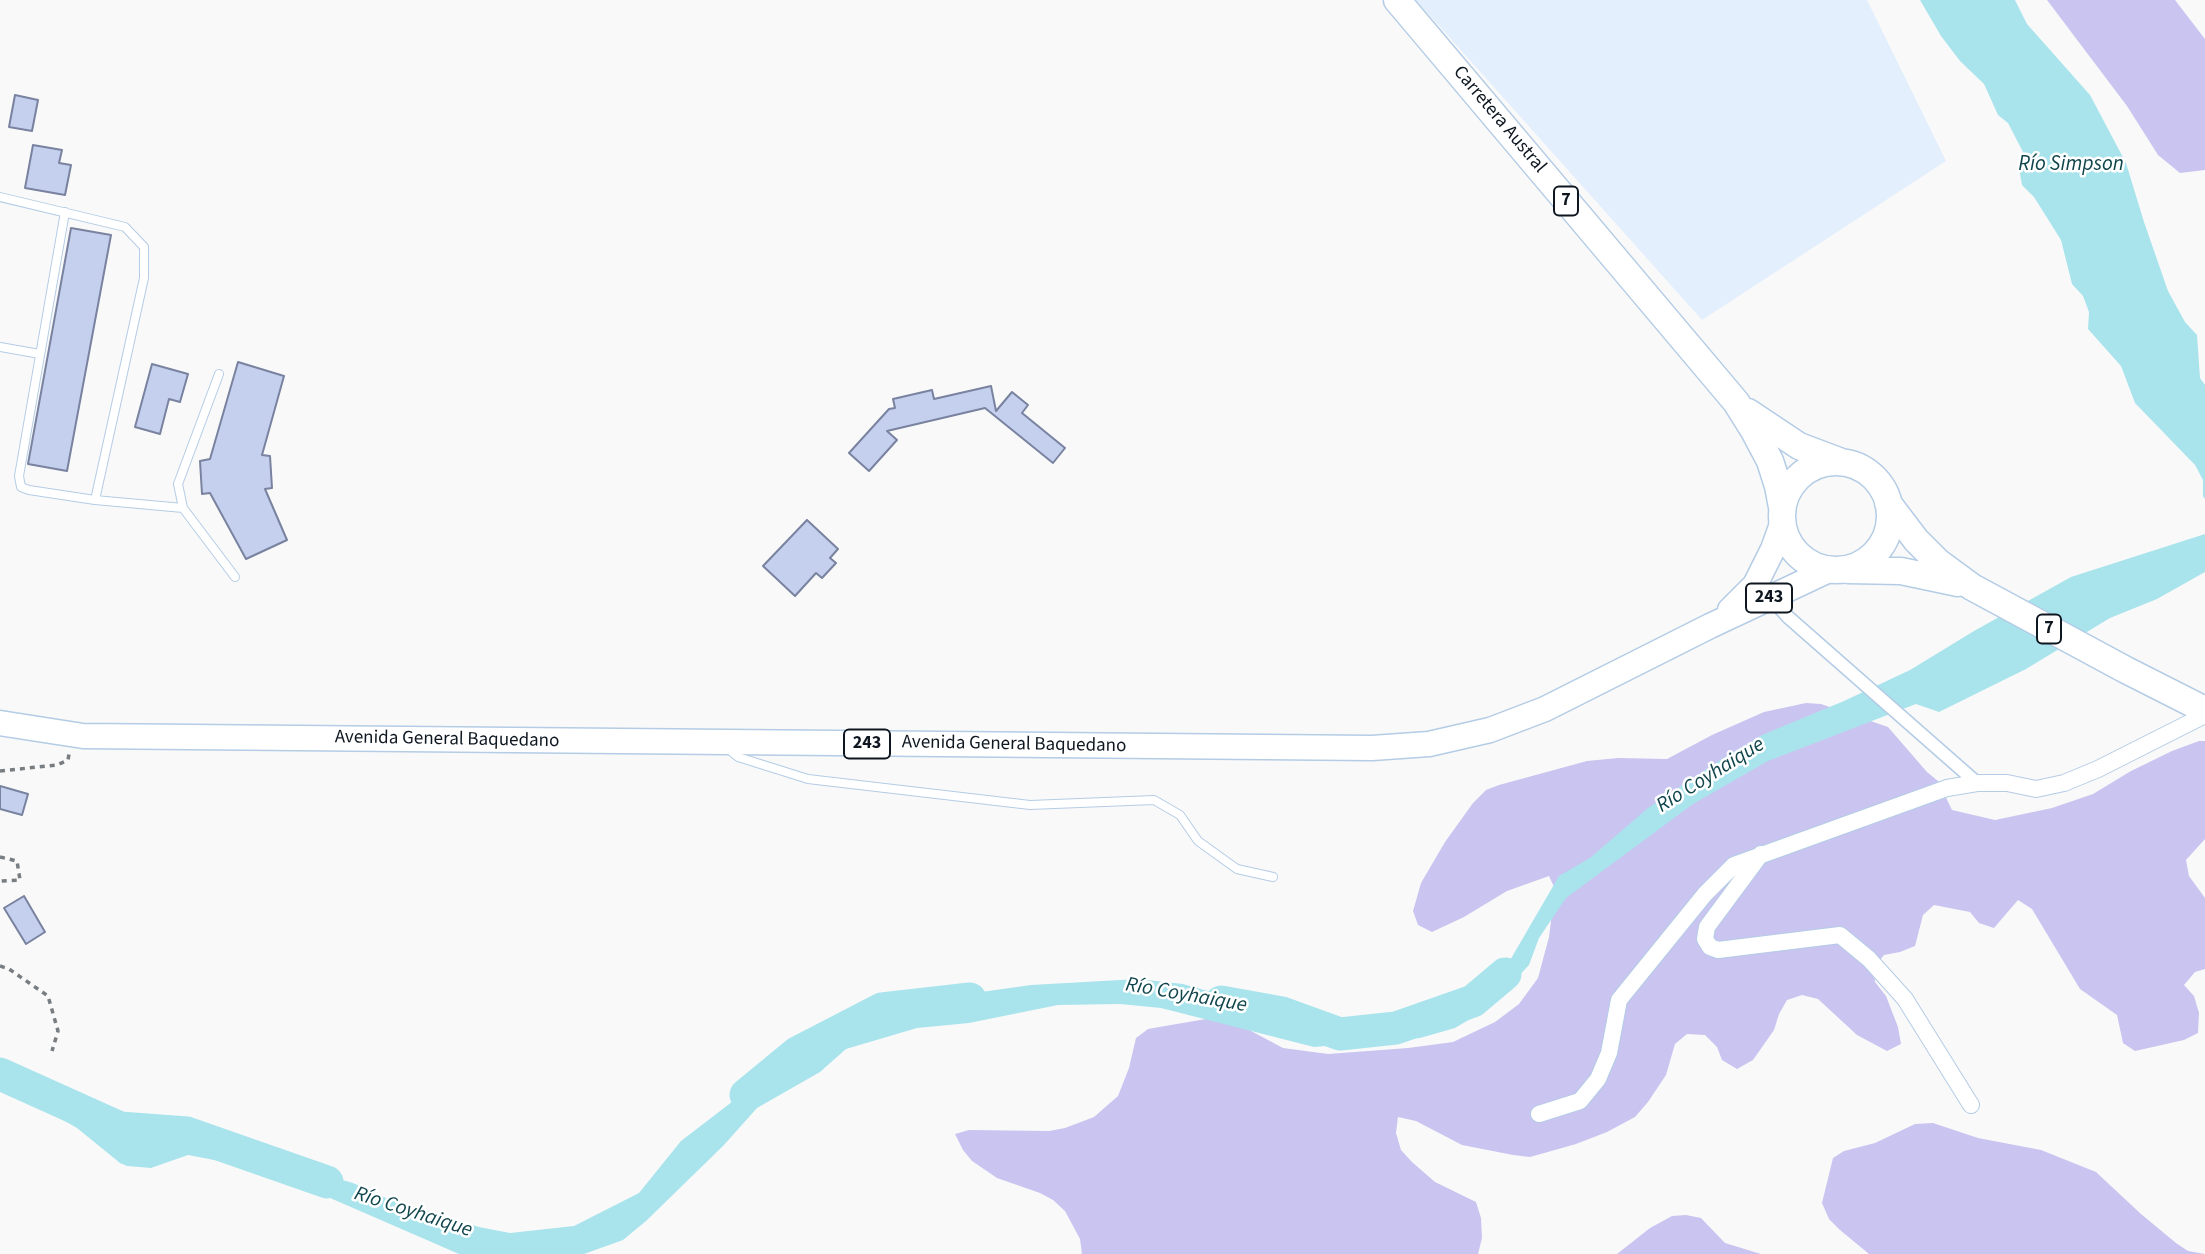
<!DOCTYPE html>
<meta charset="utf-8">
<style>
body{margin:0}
canvas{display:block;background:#f9f9f9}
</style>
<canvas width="2205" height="1254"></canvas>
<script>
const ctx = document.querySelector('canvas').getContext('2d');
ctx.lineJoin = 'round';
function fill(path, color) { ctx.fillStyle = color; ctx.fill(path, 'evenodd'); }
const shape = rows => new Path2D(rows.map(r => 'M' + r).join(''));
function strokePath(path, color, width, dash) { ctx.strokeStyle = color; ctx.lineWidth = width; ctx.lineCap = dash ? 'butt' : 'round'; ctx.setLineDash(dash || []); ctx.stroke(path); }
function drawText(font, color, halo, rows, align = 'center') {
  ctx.font = font + ' "Source Sans 3",sans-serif'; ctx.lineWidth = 5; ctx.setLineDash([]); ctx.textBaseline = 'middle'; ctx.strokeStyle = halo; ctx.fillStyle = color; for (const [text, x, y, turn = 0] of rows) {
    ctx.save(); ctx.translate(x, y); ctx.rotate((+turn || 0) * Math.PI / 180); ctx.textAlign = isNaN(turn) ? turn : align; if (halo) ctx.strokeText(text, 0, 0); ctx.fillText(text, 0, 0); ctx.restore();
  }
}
const built = shape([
 [1416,0,1867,0,1946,161,1702,320]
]);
const green = shape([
 [2047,0,2175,0,2205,39,2205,170,2180,173,2158,155,2127,106],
 [1806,703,1821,704,1888,727,1927,772,1938,781,1952,810,1995,820,2052,808,2093,794,2131,771,2172,751,2199,741,2205,741,2205,839,2186,860,2189,876,2205,898,2205,969,2195,972,2184,985,2194,996,2199,1013,2198,1033,2184,1040,2135,1051,2123,1043,2117,1015,2080,989,2032,909,2018,900,1994,928,1979,923,1970,912,1934,905,1923,915,1915,946,1900,952,1884,955,1874,967,1875,982,1886,996,1898,1027,1901,1044,1887,1051,1857,1035,1818,999,1802,995,1787,1000,1779,1014,1774,1030,1753,1060,1737,1069,1722,1060,1717,1047,1705,1035,1687,1034,1675,1044,1666,1075,1648,1102,1635,1117,1607,1132,1576,1144,1530,1157,1513,1155,1462,1145,1416,1121,1398,1117,1396,1133,1401,1150,1412,1162,1435,1182,1476,1202,1481,1218,1482,1238,1478,1254,1082,1254,1080,1239,1065,1211,1053,1200,1040,1193,997,1178,972,1161,963,1150,955,1134,969,1130,1049,1131,1065,1128,1094,1117,1118,1096,1129,1068,1136,1038,1148,1029,1223,1016,1283,1048,1328,1054,1408,1048,1453,1042,1495,1022,1519,1004,1538,978,1549,937,1555,889,1549,876,1507,891,1464,917,1432,932,1418,925,1413,911,1421,883,1445,842,1473,803,1486,790,1499,785,1587,761,1618,758,1667,759,1712,735,1764,712],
 [1933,1123,1978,1138,2041,1150,2096,1172,2141,1214,2176,1243,2188,1251,2205,1254,1869,1254,1840,1230,1829,1219,1822,1203,1833,1158,1844,1151,1875,1143,1915,1124],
 [1686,1215,1701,1218,1725,1243,1761,1254,1617,1254,1650,1228,1672,1216]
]);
const water = shape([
 [1920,0,2015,0,2027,24,2090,95,2126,163,2144,222,2168,291,2185,322,2197,335,2200,378,2205,385,2205,499,2203,496,2203,480,2195,465,2135,403,2121,366,2088,329,2089,312,2083,296,2072,284,2061,240,2034,197,2022,185,2019,168,2023,152,2008,123,1998,115,1984,84,1960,61,1941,36],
 [2205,534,2205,572,2157,599,2110,618,2026,669,1939,712,1916,704,1768,761,1693,804,1566,898,1539,938,1529,965,1489,1008,1455,1028,1420,1038,1314,1047,1161,1008,1120,1004,1058,1005,969,1023,917,1028,846,1049,820,1072,757,1108,723,1146,646,1221,623,1240,584,1254,459,1254,291,1181,230,1163,188,1155,151,1168,127,1166,120,1163,77,1128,0,1084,0,1058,84,1116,99,1122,125,1120,170,1128,186,1139,206,1145,262,1163,314,1172,353,1183,386,1198,479,1227,510,1233,574,1226,639,1193,681,1141,754,1085,831,1032,892,1012,960,995,1031,985,1138,979,1183,984,1215,993,1294,1020,1343,1026,1414,1028,1460,1011,1509,962,1559,876,1590,858,1648,808,1720,760,1762,735,1844,701,1910,670,1974,631,2071,577]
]);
const river = shape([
 [1221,1002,1282,1013,1340,1034,1396,1028,1473,1001,1505,974],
 [0,1074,120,1128,187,1133,327,1182],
 [746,1095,797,1053,882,1009,970,999]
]);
const building = shape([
 [15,95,38,100,32,131,9,127,15,95],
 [33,145,62,150,59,163,71,165,65,195,25,188,33,145],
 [71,228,111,235,67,471,28,464,71,228],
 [238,362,284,376,262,455,270,456,272,488,265,489,287,540,246,559,210,493,202,494,200,461,210,459,238,362],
 [152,364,188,374,180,402,169,399,160,434,135,427,152,364],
 [991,386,996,411,1012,392,1028,405,1022,413,1065,448,1053,463,985,408,887,431,897,440,869,471,849,453,889,409,895,408,893,399,932,390,934,399,991,386],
 [807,520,838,549,830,558,836,563,822,578,816,573,795,596,763,566,807,520],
 [0,786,28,794,22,815,0,809,0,786],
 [24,896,45,932,26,944,4,908,24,896]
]);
const path = shape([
 [0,771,57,765,68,760,69,754],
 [0,857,17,861,20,880,0,881],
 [0,966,9,969,48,996,58,1031,52,1051]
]);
const service = shape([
 [0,197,125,227,144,247,144,278,95,500],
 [65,212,19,476,21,487,29,490,95,500,183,508],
 [0,347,40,354],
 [219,374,178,484,183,508,235,577],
 [727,748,738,757,808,779,1030,805,1154,800,1180,815,1198,841,1237,869,1273,877]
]);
const pedestrian = shape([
 [1770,597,1788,617,1977,783]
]);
const minor = shape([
 [1761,854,1707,927,1705,939,1710,947,1718,950,1840,935,1869,959,1905,999,1971,1105],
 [1539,1114,1580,1101,1598,1079,1609,1053,1619,1000,1705,894,1734,865,1947,788,1977,783,2007,783,2036,789,2064,783,2098,769,2205,715]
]);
const primary = shape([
 [1730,610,1755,585,1773,549,1782,524],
 [0,723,83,736,1372,748,1429,744,1490,730,1545,709,1710,626,1829,570]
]);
const trunk = shape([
 [1397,0,1736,402,1753,429,1770,461,1778,486,1782,507],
 [1748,412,1799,446,1839,461],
 '1782 516a54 54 0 1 1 108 0a54 54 0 1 1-108 0Z',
 [1888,503,1916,540,1938,562,1972,587,2126,670,2205,710],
 [1848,570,1901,571,1958,583]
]);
const shields = [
 [1566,201,24],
 [1769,598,46],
 [2049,629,24],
 [867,744,46]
];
const shieldNames = [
 ["7",1566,201],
 ["243",1769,598],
 ["7",2049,629],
 ["243",867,744]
];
const streetNames = [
 ["Carretera Austral",1499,120,50],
 ["Avenida General Baquedano",447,740,1],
 ["Avenida General Baquedano",1014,745,1]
];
const waterNames = [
 ["Río Simpson",2071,165],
 ["Río Coyhaique",1711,776,-32],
 ["Río Coyhaique",1186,996,10],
 ["Río Coyhaique",413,1213,18]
];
fill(built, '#e3effc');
fill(green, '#cac4f0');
fill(water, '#a9e4ed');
strokePath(river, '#a9e4ed', 33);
fill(building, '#c5d0ef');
strokePath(building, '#79839f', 2);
strokePath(service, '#b4cce5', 10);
strokePath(pedestrian, '#b4cce5', 15);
strokePath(minor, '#b4cce5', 18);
strokePath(primary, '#b4cce5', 27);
strokePath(trunk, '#b4cce5', 29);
strokePath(path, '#787d82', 3.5, [5, 5]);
strokePath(service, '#fff', 8);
strokePath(pedestrian, '#fff', 12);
strokePath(minor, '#fff', 16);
strokePath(primary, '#fff', 24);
strokePath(trunk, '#fff', 26);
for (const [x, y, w] of shields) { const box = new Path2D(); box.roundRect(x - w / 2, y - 14.5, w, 29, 5); ctx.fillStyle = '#fff'; ctx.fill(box); strokePath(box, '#0e1720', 2); }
drawText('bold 18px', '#0e1720', null, shieldNames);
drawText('19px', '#0e1720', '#fff', streetNames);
drawText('italic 21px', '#10454c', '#fff', waterNames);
</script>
